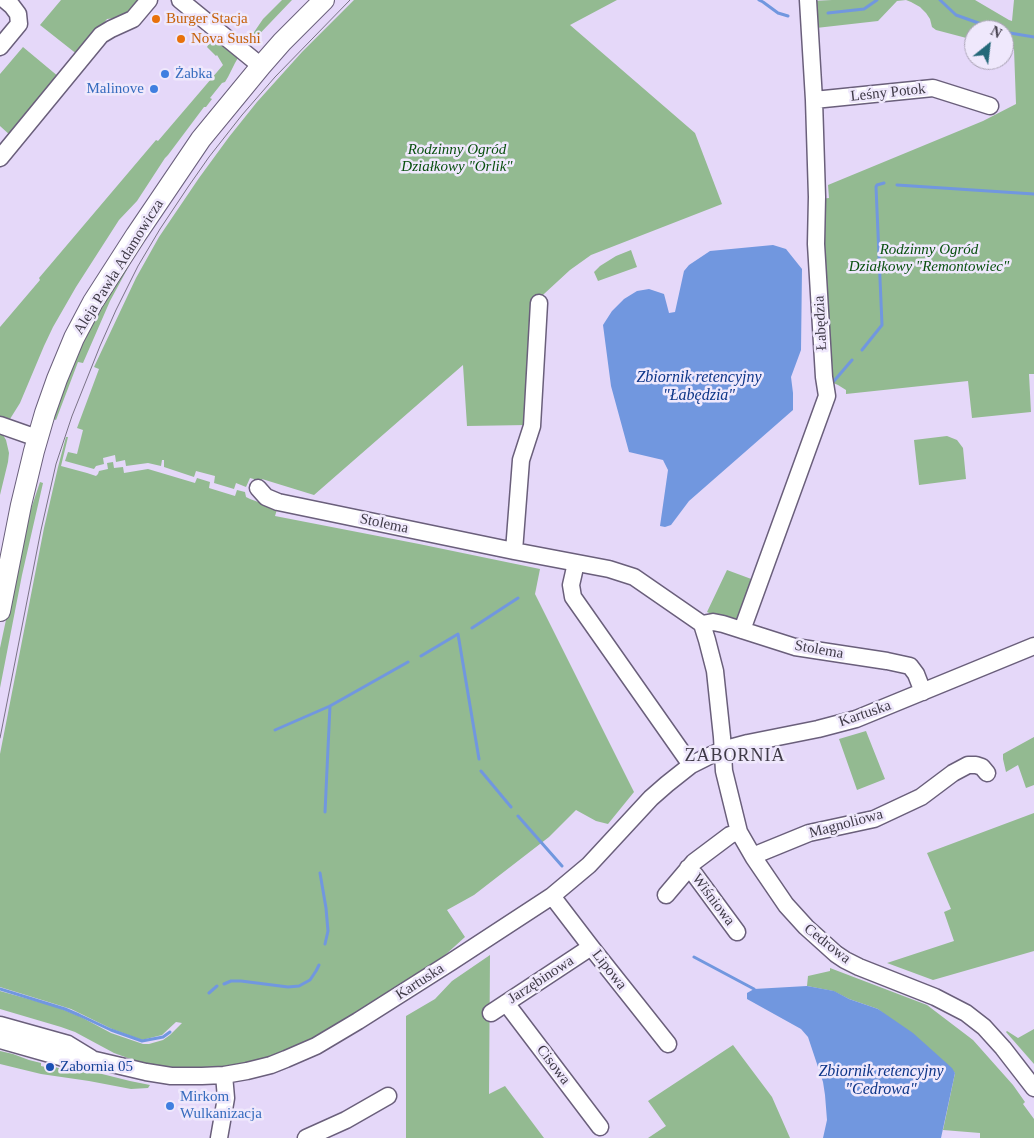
<!DOCTYPE html>
<meta charset="utf-8">
<style>
body{margin:0}
#map{position:relative;width:1034px;height:1138px;overflow:hidden;background:#e5d8f9;font-family:Georgia,serif}
canvas{display:block}
.north{position:absolute;left:964px;top:20px;width:50px;height:50px;box-sizing:border-box;background:#efe8fc;border:1px solid #a9a2b4;border-radius:50%;rotate:29deg;font-size:14px;font-weight:700;line-height:20px;text-align:center;color:#3f3a47}
.north::after{content:'';display:block;margin:auto;width:18px;height:22px;background:#246879;clip-path:polygon(50% 0,100% 100%,50% 72%,0 100%)}
</style>
<div id="map">
<canvas width="1034" height="1138"></canvas>
<div class="north">N</div>
</div>
<script>
const ctx = document.querySelector('canvas').getContext('2d');
ctx.lineJoin = 'round';
function fill(path, color) { ctx.fillStyle = color; ctx.fill(path, 'evenodd'); }
const shape = rows => new Path2D(rows.map(r => 'M' + r).join(''));
function strokePath(path, color, width, dash) { ctx.strokeStyle = color; ctx.lineWidth = width; ctx.lineCap = dash ? 'butt' : 'round'; ctx.setLineDash(dash || []); ctx.stroke(path); }
function drawText(font, color, halo, rows, align = 'center') {
  ctx.font = font + ' Georgia,serif'; ctx.lineWidth = 5; ctx.setLineDash([]); ctx.textBaseline = 'middle'; ctx.strokeStyle = halo; ctx.fillStyle = color; for (const [text, x, y, turn = 0] of rows) {
    ctx.save(); ctx.translate(x, y); ctx.rotate((+turn || 0) * Math.PI / 180); ctx.textAlign = isNaN(turn) ? turn : align; if (halo) ctx.strokeText(text, 0, 0); ctx.fillText(text, 0, 0); ctx.restore();
  }
}
const green = shape([
 [61,0,139,0,124,17,107,19,78,55,40,25],
 [282,0,292,0,248,46,248,41,263,19],
 [354,0,617,0,570,25,695,133,722,204,591,255,570,270,532,305,527,425,467,426,463,365,314,495,262,479,261,481,250,478,246,487,236,483,234,489,214,483,215,476,196,471,194,477,164,467,164,460,162,460,161,466,148,463,126,466,125,460,116,462,115,455,103,458,104,464,96,466,94,469,65,461,68,452,77,454,83,430,77,428,99,369,94,367,136,278,159,237,199,178,229,137,257,102,302,52],
 [832,0,975,0,1009,20,1012,21,1014,0,1034,0,1034,374,1029,374,1031,412,972,418,968,381,846,394,846,390,838,385,831,382,820,199,829,198,828,185,983,121,1016,104,1014,49,1004,48,1004,30,974,30,974,40,936,30,932,27,930,19,926,13,920,7,911,2,906,0,897,1,878,21,816,28,812,1],
 [216,38,239,56,235,63,228,77,225,82,222,83,210,98,212,99,206,107,204,107,168,155,165,158,137,201,119,220,76,287,53,327,44,346,20,403,10,419,0,416,0,327,40,280,39,278,156,140,158,141,223,65,217,55,216,56,207,47,211,40],
 [23,47,59,77,11,136,0,126,0,74],
 [631,250,637,267,598,281,594,272,600,266,616,256],
 [136,253,110,301,83,363,78,362,56,420,53,419,76,357,96,315],
 [0,433,3,435,6,440,9,453,8,462,0,495],
 [947,436,957,440,963,448,966,479,919,485,914,440],
 [66,437,68,437,61,466,87,473,96,476,98,474,99,471,108,469,107,463,113,462,114,468,123,467,124,473,148,469,195,483,197,478,210,482,209,488,235,496,237,490,245,492,246,497,250,499,261,503,278,506,275,516,419,544,540,569,535,594,634,792,608,824,596,821,576,810,549,837,474,895,447,910,465,937,444,956,445,959,306,1044,255,1063,223,1068,180,1068,160,1067,136,1061,114,1053,75,1032,61,1027,0,1009,0,991,57,1007,81,1017,111,1033,143,1044,149,1044,163,1040,170,1035,182,1023,176,1022,162,1035,142,1040,112,1029,71,1009,0,987,0,754,44,528,58,467],
 [40,482,43,483,22,575,0,688,0,648,27,521],
 [727,570,754,580,740,615,736,619,734,624,707,612],
 [866,731,885,779,857,790,839,739],
 [1034,737,1034,785,1026,788,1018,765,1006,772,1003,759,1003,754],
 [1034,813,1034,951,933,980,887,963,954,941,944,912,951,909,927,853],
 [490,955,489,1094,505,1086,544,1138,406,1138,406,1016,435,999,452,981],
 [830,968,927,1005,973,1040,1013,1085,1025,1102,1023,1104,1034,1119,1034,1138,980,1138,980,1133,943,1130,955,1073,878,1009,849,999,833,991,807,986,808,976,830,971],
 [1034,1029,1034,1064,1006,1032,1007,1031,1018,1038],
 [733,1045,772,1097,790,1138,648,1138,666,1126,648,1101],
 [0,1051,13,1054,29,1060,41,1063,41,1066,54,1069,55,1067,65,1070,90,1071,130,1081,150,1085,148,1088,131,1089,89,1081,41,1074,0,1064]
]);
const water = shape([
 [773,245,786,249,802,269,801,350,791,377,793,393,793,410,689,501,671,525,665,527,660,526,668,470,663,460,629,452,611,386,603,325,612,311,624,299,637,291,649,289,664,294,669,313,675,312,684,271,689,265,710,251],
 [807,986,834,991,849,999,878,1009,913,1033,952,1068,955,1073,941,1138,823,1138,827,1120,825,1095,823,1082,808,1037,801,1029,747,999,747,993,754,989]
]);
const stream = shape([
 [759,0,763,2,778,13,788,16],
 [940,0,956,15,998,30],
 [828,13,864,9,877,0],
 [1004,32,1034,37],
 [897,185,1034,194],
 [862,350,882,325,876,187,877,185,884,183],
 [834,381,852,360],
 [472,628,518,598],
 [421,656,458,634,479,759],
 [275,730,330,706,408,662],
 [481,771,511,807],
 [325,812,330,706],
 [518,816,562,866],
 [320,873,326,908,328,931,325,944],
 [694,957,754,989],
 [224,984,231,981,241,981,288,987,299,986,310,980,316,971,319,965],
 [0,989,65,1009,79,1015,111,1030,142,1041,163,1037,170,1032],
 [209,993,217,986]
]);
const minor = shape([
 [180,0,261,66],
 [0,47,19,24,18,14,12,6,5,0],
 [814,100,933,88,990,106],
 [0,158,101,35,111,29,133,19,149,0],
 [0,425,37,438],
 [258,488,266,497,278,502,514,551,609,569,634,577,702,624,713,622,723,624,795,647,887,661,910,666,916,674,923,692],
 [514,551,521,460,532,426,539,303],
 [576,563,571,585,573,597,691,765],
 [702,624,707,640,715,671,722,737,724,771,739,832,754,858,786,905,806,927,836,954,845,960,859,967,935,997,966,1013,984,1027,1003,1048,1034,1088],
 [742,630,827,396,824,377,816,244,817,197,814,100,808,0],
 [754,858,760,853,809,833,874,819,921,797,953,773,968,765,976,765,982,767,987,773],
 [688,868,695,875,737,932],
 [666,895,694,862,730,835,739,832],
 [552,896,591,947,668,1044],
 [506,1003,600,1127],
 [491,1013,591,947],
 [0,1025,68,1044,91,1058],
 [0,1040,64,1058,95,1060,146,1072,171,1076,202,1076,224,1075,247,1071,271,1065,286,1059,316,1046,358,1021,451,962,552,896,589,865,651,798,667,784,691,765,707,757,722,750,748,743,818,729,856,719,1034,646],
 [219,1138,226,1098,224,1075],
 [306,1138,346,1120,388,1096]
]);
const major = shape([
 [0,611,21,505,34,451,45,413,57,379,74,338,93,302,136,235,201,139,261,66,282,42,324,0]
]);
const tram = shape([
 [0,738,41,530,56,464,72,416,100,346,116,310,138,266,160,229,188,187,209,157,242,115,275,77,350,0]
]);
const markers = [
 [156,19,5,"#e8710a"],
 [181,39,5,"#e8710a"],
 [165,74,5,"#3f7fe0"],
 [154,89,5,"#3f7fe0"],
 [50,1067,5,"#1a4fb4"],
 [170,1106,5,"#3f7fe0"]
];
const foodNames = [
 ["Burger Stacja",166,19],
 ["Nova Sushi",191,39]
];
const shopNames = [
 ["Żabka",175,74],
 ["Malinove",144,89,"right"],
 ["Mirkom",180,1097],
 ["Wulkanizacja",180,1114]
];
const streetNames = [
 ["Leśny Potok",888,93,-6],
 ["Aleja Pawła Adamowicza",119,267,-58],
 ["Łabędzia",821,323,-93],
 ["Stolema",384,524,12],
 ["Stolema",819,650,10],
 ["Kartuska",865,714,-19],
 ["Magnoliowa",846,824,-15],
 ["Wiśniowa",713,900,53],
 ["Cedrowa",827,944,38],
 ["Lipowa",609,970,52],
 ["Jarzębinowa",541,980,-33],
 ["Kartuska",420,982,-33],
 ["Cisowa",553,1065,53]
];
const parkNames = [
 ["Rodzinny Ogród",457,150],
 ["Działkowy \"Orlik\"",457,167],
 ["Rodzinny Ogród",929,250],
 ["Działkowy \"Remontowiec\"",929,267]
];
const transitNames = [
 ["Zabornia 05",60,1067]
];
const waterNames = [
 ["Zbiornik retencyjny",699,378],
 ["\"Łabędzia\"",699,396],
 ["Zbiornik retencyjny",881,1072],
 ["\"Cedrowa\"",881,1090]
];
const quarterNames = [
 ["ZABORNIA",735,756]
];
fill(green, '#93ba91');
fill(water, '#7197df');
strokePath(stream, '#7197df', 3);
strokePath(minor, '#6a5f7b', 19);
strokePath(major, '#6a5f7b', 22);
strokePath(minor, '#fff', 16);
strokePath(major, '#fff', 20);
strokePath(tram, '#7a7286', 1);
for (const [x, y, r, color] of markers) { const dot = new Path2D(); dot.arc(x, y, r, 0, 2 * Math.PI); ctx.fillStyle = color; ctx.fill(dot); strokePath(dot, '#efe8fc', 2); }
drawText('15px', '#c56008', '#efe8fc', foodNames, 'left');
drawText('15px', '#366cbe', '#efe8fc', shopNames, 'left');
drawText('15px', '#3f3a47', '#efe8fc', streetNames);
drawText('italic 15px', '#09500f', '#efe8fc', parkNames);
drawText('15px', '#164399', '#efe8fc', transitNames, 'left');
drawText('italic 16px', '#0d3588', '#efe8fc', waterNames);
ctx.letterSpacing = '1px';
drawText('18px', '#3f3a47', '#efe8fc', quarterNames);
ctx.letterSpacing = '0px';
</script>
